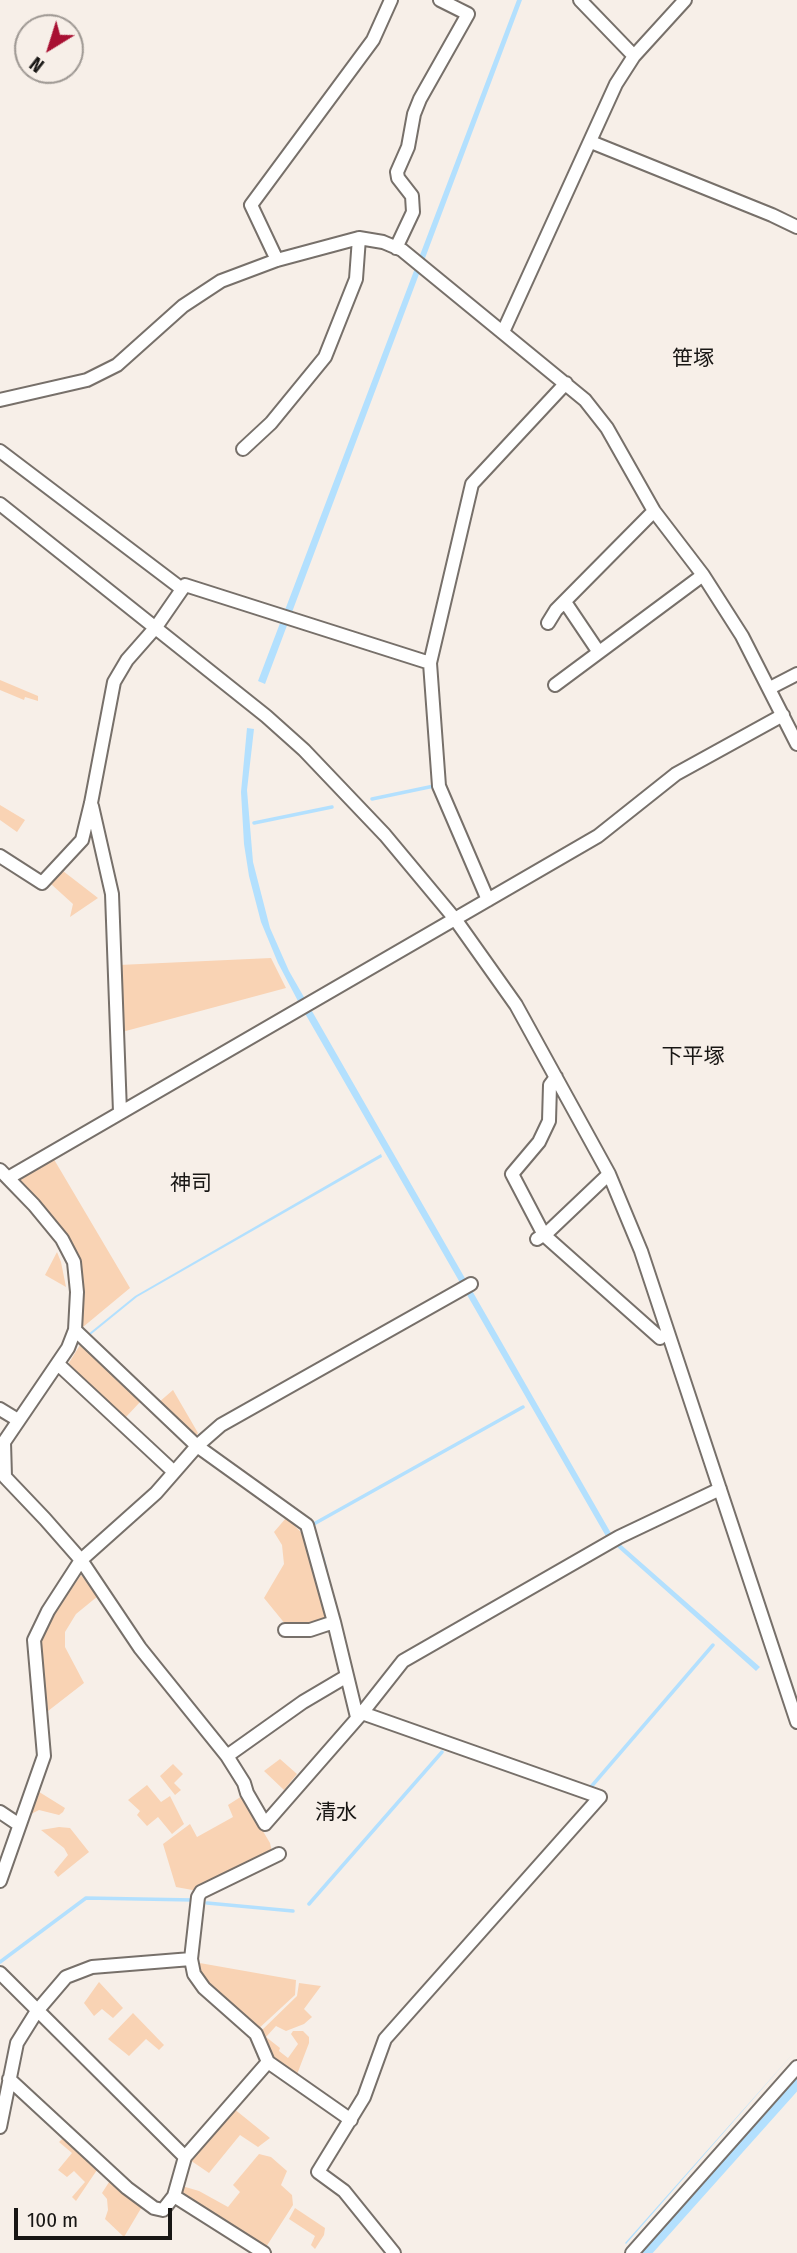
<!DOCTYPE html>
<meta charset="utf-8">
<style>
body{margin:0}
#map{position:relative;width:797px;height:2253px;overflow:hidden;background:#f7efe8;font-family:"Fira Sans Condensed",sans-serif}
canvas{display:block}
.north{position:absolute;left:14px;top:14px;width:70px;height:70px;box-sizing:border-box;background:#f7efe8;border:2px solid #9e9893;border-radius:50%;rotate:218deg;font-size:19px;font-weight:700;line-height:28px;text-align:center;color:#181614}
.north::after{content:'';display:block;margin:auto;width:24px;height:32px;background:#a81032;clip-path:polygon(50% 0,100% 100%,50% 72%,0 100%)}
.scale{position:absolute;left:14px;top:2208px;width:158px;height:32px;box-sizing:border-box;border:4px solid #181614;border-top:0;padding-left:9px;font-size:21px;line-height:24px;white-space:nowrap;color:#181614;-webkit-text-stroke:5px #f7efe8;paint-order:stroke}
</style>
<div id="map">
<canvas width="797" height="2253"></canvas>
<div class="north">N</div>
<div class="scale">100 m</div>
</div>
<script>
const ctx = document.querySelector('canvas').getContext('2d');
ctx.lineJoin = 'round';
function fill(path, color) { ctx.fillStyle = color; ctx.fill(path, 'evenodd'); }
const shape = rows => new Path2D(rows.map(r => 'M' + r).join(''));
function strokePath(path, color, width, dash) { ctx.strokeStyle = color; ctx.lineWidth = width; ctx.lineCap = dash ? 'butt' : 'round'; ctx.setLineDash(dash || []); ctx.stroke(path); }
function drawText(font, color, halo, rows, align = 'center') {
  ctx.font = font + ' "Fira Sans Condensed","Noto Sans JP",sans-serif'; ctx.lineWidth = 5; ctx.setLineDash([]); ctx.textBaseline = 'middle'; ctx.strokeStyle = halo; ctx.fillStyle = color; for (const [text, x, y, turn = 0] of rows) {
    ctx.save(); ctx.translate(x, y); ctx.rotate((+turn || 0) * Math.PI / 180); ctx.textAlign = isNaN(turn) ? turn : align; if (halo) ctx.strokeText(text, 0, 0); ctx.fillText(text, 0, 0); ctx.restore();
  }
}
const green = shape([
 [0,680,38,696,38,701,25,697,24,700,0,690],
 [0,805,25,820,17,832,0,820],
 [63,871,98,898,70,917,73,904,51,884],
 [271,958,286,988,122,1032,119,965],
 [52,1156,130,1288,83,1327,82,1273,79,1261,19,1182,23,1175],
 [57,1252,61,1262,66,1287,45,1275],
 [80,1345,141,1401,125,1418,67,1366],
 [173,1390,198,1433,195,1437,158,1403],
 [286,1518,302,1533,327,1620,307,1626,286,1625,264,1598,284,1564,282,1545,274,1532],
 [81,1575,98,1596,76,1614,65,1632,65,1647,84,1683,48,1711,39,1647,43,1634,59,1607],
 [280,1759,297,1774,284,1790,264,1771],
 [173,1764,183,1774,174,1783,181,1790,175,1795,160,1776],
 [147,1785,161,1802,170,1796,184,1824,172,1834,158,1817,147,1826,137,1815,140,1811,128,1800],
 [36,1790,65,1808,63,1812,59,1815,39,1810,29,1815],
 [242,1796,270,1843,272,1852,198,1891,176,1887,163,1844,190,1824,197,1837,233,1817,228,1805],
 [59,1827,70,1828,89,1852,58,1877,54,1872,68,1855,64,1848,41,1830],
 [194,1962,296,1980,295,1995,256,2031,206,1987],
 [99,1982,123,2008,113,2018,102,2009,94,2016,84,2003],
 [299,1983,321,1986,304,2009,312,2017,304,2024,286,2031,276,2026,266,2037,280,2048,279,2051,288,2058,298,2044,291,2034,293,2031,303,2031,309,2037,309,2043,296,2077,272,2061,259,2033,297,1996],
 [133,2013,164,2045,159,2050,146,2039,129,2056,108,2039],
 [233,2108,270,2138,258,2147,240,2135,209,2173,190,2160],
 [66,2135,99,2167,76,2201,72,2197,85,2182,74,2171,67,2177,58,2170,72,2153,59,2142],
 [259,2154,271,2157,287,2171,281,2185,292,2195,293,2205,266,2247,179,2195,182,2186,199,2191,228,2207,240,2192,233,2185],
 [111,2179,143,2205,124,2237,105,2219,108,2210,107,2199,102,2193],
 [295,2208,325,2228,324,2235,315,2249,311,2245,315,2236,289,2219]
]);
const water = shape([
 [517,0,522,0,265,684,258,681],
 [247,728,254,729,247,790,253,862,270,928,289,971,612,1535,619,1543,760,1667,756,1671,607,1538,299,1003,278,963,261,922,249,876,244,844,241,792],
 [381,1154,382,1157,137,1297,89,1336,87,1335,135,1296],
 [797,2049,626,2244,625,2243]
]);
const stream = shape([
 [372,799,434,786],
 [254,823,332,807],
 [312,1525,523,1407],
 [322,1555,326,1570],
 [590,1788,713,1645],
 [207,1903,293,1911],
 [309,1904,442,1752],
 [0,1962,86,1898,194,1900]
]);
const canal = shape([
 [646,2253,797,2084]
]);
const minor = shape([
 [580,0,634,56],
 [591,142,772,215,797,227],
 [396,248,413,212,412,196,398,178,397,172,408,147,414,114,420,99,468,14,440,0],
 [277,260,251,205,373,40,391,0],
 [503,332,616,84,634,56,685,0],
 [0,400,87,380,117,365,183,306,221,281,277,260,359,238,383,242,402,250,585,400,607,428,654,511,703,575,742,636,797,744],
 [243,449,271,423,325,357,356,279,359,238],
 [0,451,182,589],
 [0,504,266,716,304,750,385,835,455,919,516,1005,609,1174,641,1251,797,1722],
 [565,602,598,651],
 [548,623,556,610,654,511],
 [555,685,703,575],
 [770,688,797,674],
 [92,806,112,894,120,1112],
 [0,856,42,883,82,840,91,803,114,682,127,660,156,627,185,585,430,663],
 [488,900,439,786,430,663,472,484,566,383],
 [556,1077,550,1085,549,1121,539,1142,512,1174,544,1235,660,1338],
 [0,1170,34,1205,62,1239,74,1262,77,1292,75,1330,68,1348,4,1442,5,1477,45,1519,81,1560,140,1648,227,1756,244,1783,247,1793,265,1824,362,1713,403,1661,619,1537,720,1489],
 [8,1178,598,836,676,774,783,715],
 [537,1239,548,1232,609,1174],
 [75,1330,197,1446,307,1525,334,1622,357,1717],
 [59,1365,174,1472],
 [0,1409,18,1420],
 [285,1630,310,1630,334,1622],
 [362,1713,600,1797,385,2039,364,2097,318,2172,344,2191,394,2253],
 [227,1756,303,1702,347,1676],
 [0,1812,18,1824],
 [279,1854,201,1892,198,1897,191,1959,194,1974,204,1988,256,2034,268,2062,351,2120],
 [0,1881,44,1756,34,1640,48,1611,81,1560,156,1493,197,1446,221,1425,471,1284],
 [0,1973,185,2157],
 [9,2079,127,2188,154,2208,163,2210,174,2196,185,2157,268,2062],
 [0,2127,17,2043,37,2011,66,1977,92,1967,191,1959],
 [174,2196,264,2253],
 [632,2253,797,2067]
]);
const neighbourhoodNames = [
 ["笹塚",693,359],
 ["下平塚",693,1057],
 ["神司",191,1184],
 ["清水",336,1813]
];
fill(green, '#f9d3b4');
fill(water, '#b3e0fe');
strokePath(stream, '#b3e0fe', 3.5);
strokePath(canal, '#b3e0fe', 10);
strokePath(minor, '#77706a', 16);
strokePath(minor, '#fff', 12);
drawText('21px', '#181614', '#f7efe8', neighbourhoodNames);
</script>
